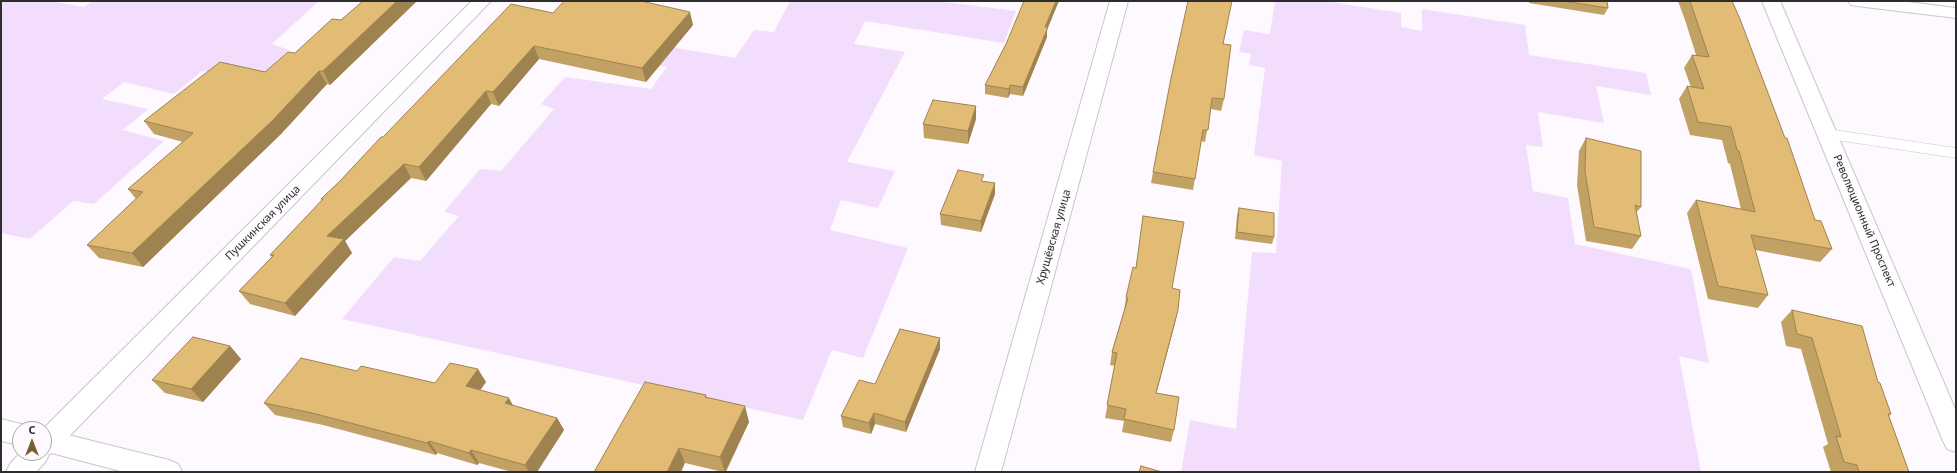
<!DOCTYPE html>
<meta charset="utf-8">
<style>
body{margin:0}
#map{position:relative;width:1957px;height:473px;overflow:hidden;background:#fdf9fe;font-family:"Noto Sans",sans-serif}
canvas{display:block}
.frame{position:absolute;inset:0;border:2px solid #2d2c2e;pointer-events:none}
.north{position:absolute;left:12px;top:421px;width:40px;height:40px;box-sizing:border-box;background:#fdf9fe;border:1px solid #aaa7ab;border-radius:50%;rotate:0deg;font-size:11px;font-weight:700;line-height:16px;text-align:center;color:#2d2c2e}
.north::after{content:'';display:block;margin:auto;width:14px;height:18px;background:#775d2f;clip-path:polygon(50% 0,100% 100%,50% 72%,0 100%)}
</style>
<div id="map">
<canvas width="1957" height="473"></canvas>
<div class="frame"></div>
<div class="north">С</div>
</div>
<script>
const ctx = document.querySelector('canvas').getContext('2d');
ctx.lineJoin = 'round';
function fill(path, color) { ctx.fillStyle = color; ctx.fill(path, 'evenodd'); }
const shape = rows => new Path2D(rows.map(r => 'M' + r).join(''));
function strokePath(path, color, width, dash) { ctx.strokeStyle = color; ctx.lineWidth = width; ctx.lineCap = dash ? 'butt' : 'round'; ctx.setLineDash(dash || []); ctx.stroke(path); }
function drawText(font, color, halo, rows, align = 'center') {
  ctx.font = font + ' "Noto Sans",sans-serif'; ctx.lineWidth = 3; ctx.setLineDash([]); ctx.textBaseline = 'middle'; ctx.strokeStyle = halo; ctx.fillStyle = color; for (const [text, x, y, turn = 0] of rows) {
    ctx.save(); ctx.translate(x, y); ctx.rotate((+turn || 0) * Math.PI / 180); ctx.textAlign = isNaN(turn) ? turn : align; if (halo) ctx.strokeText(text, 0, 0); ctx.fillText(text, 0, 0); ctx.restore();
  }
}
const green = shape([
 [1,1,49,1,84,7,92,1,319,1,272,44,289,50,256,80,202,71,174,94,124,82,102,99,148,109,123,130,164,141,94,204,73,201,30,239,1,233],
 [790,1,936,1,1016,11,1004,43,865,21,854,44,905,52,847,162,895,171,878,208,841,200,830,230,908,248,863,358,832,350,803,420,342,319,394,257,420,261,459,216,444,212,480,169,501,171,554,109,541,104,565,77,651,89,667,67,621,59,636,41,735,58,754,30,774,32],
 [1275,1,1325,1,1401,13,1401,27,1422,31,1422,9,1525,25,1529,55,1646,73,1651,95,1596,86,1604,123,1538,112,1543,147,1526,145,1533,191,1568,198,1575,244,1691,269,1709,363,1679,356,1701,472,1181,472,1190,420,1236,429,1252,252,1276,253,1282,161,1254,155,1265,68,1249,65,1251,54,1239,52,1244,30,1270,34]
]);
const service = shape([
 [1828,129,1956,148,1956,158,1823,138,1820,134,1823,130,1828,129]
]);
const minor = shape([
 [472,1,491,1,53,453,49,454,46,461,36,472,6,472,10,464,20,453,44,453,43,429,472,1],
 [1110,1,1128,1,1001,472,975,472,1110,1],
 [1848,1,1900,1,1956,8,1956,18,1857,6,1851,5,1848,1]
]);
const tertiary = shape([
 [1762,1,1780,1,1956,411,1956,452,1947,449,1943,441,1762,1],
 [1,419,29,426,30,429,20,429,20,445,1,441,1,419],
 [44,429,169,460,178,464,182,472,124,472,44,451,44,429]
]);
const wall = shape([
 [363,1,416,1,416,2,330,85,327,84,281,134,143,267,99,258,87,245,136,199,128,189,183,142,154,134,144,121,265,72,295,53,341,20],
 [1529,1,1607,1,1608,8,1604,15,1529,3],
 [1678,1,1732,1,1815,220,1832,249,1820,262,1755,250,1768,295,1758,308,1708,299,1687,213,1696,200,1741,209,1730,164,1728,163,1722,140,1690,135,1679,99,1687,86,1691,87,1684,68,1692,55,1696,55,1685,20],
 [553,13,693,25,646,82,539,59,499,106,491,104,426,181,411,178,345,241,352,253,295,316,250,304,239,291,272,257,270,255,322,201,321,199,340,181,383,137],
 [1047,30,1047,37,1023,96,1010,94,1008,98,985,94,985,85],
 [1223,44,1224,99,1221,111,1211,109,1205,142,1201,141,1193,190,1151,183,1153,172],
 [976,106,976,119,968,144,924,138,923,124],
 [1586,138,1641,207,1636,213,1641,236,1632,249,1586,241,1577,185,1579,151],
 [983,181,995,194,981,232,941,225,940,214],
 [1239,208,1274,237,1272,244,1235,239,1237,215],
 [1143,216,1172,288,1175,323,1156,393,1174,430,1171,442,1122,432,1124,421,1105,418,1115,366,1110,365,1112,352,1124,311,1126,297,1136,268],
 [1792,310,1878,382,1891,414,1889,416,1909,472,1831,472,1823,447,1828,444,1801,349,1786,346,1781,322],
 [940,338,940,349,906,432,875,424,871,434,843,427,841,416,875,384],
 [230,346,241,359,203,402,165,393,152,380],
 [486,382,480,390,513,406,557,418,564,430,537,472,512,472,479,463,477,465,437,453,436,455,323,425,275,415,264,403,435,383],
 [706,395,707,398,749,422,726,472,723,472,685,463,594,472]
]);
const shadedWall = shape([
 [397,1,416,1,416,2,330,85,323,71],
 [1056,1,1059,1,1047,30,1047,37,1023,96,1023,87,1045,27],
 [690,12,693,25,646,82,642,68],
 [534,46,539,59,499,106,493,92],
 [319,71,327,84,281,134,143,267,132,253],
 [1010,85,1010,94,1008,98,1009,89],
 [486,91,491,104,426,181,419,167],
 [976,106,976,119,968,144,968,131],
 [404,164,411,178,345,241,352,253,295,316,285,303,327,236],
 [995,183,995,194,981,232,981,221],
 [1178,310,1175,323,1153,406,1156,393],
 [940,338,940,349,906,432,905,422],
 [230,346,241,359,203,402,191,389],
 [478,369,486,382,474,399,466,386],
 [509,398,516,411,505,403],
 [745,406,749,422,725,472,720,457],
 [874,413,875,424,871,434,869,423],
 [557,418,564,430,537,472,529,472,525,465],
 [429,441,437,453,436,455,427,443],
 [679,448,685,463,681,472,667,472],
 [471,450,479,463,477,465,469,453]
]);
const building = shape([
 [363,1,397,1,323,71,319,71,272,121,132,253,87,245,143,192,128,189,193,133,144,121,220,62,265,72,288,52,295,53,332,19,341,20,363,1],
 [564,1,641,1,690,12,642,68,534,46,493,92,486,91,419,167,404,164,327,236,344,239,285,303,239,291,274,255,270,255,323,199,321,199,340,181,381,137,383,137,511,4,553,13,564,1],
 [1024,1,1056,1,1045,27,1048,27,1023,87,1010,85,1009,89,985,85,1006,44,1024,1],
 [1188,1,1232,1,1223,44,1231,45,1224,99,1212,98,1208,130,1203,130,1195,179,1153,172,1171,78,1188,1],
 [1563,1,1607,1,1608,8,1563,1],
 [1690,1,1732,1,1740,19,1785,138,1787,138,1815,220,1821,221,1832,249,1751,235,1768,295,1718,286,1696,200,1755,212,1739,151,1737,150,1731,127,1698,122,1687,86,1704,89,1692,55,1709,57,1690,1],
 [933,100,976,106,968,131,923,124,933,100],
 [1586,138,1641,151,1641,207,1635,205,1641,236,1594,227,1585,171,1586,138],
 [958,170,984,175,981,181,995,183,981,221,940,214,958,170],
 [1239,208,1274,213,1274,237,1237,232,1239,208],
 [1143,216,1184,222,1172,288,1180,290,1178,310,1156,393,1179,397,1174,430,1124,419,1126,409,1107,405,1117,353,1112,352,1128,298,1126,297,1133,267,1136,268,1143,216],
 [1792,310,1862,326,1878,382,1880,383,1891,414,1888,414,1909,472,1859,472,1857,465,1844,462,1836,436,1841,437,1812,338,1797,334,1792,310],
 [900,329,940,338,905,422,874,413,869,423,841,416,859,380,875,384,900,329],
 [193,337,230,346,191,389,152,380,193,337],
 [301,358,357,371,361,366,435,383,450,363,478,369,466,386,509,398,505,403,557,418,525,465,471,450,469,453,429,441,427,443,312,413,264,403,301,358],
 [645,382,706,395,705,397,745,406,720,457,679,448,667,472,594,472,645,382],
 [1141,466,1162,472,1139,472,1141,466]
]);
const streetNames = [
 ["Революционный Проспект",1864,221,67],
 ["Пушкинская улица",263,223,-45],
 ["Хрущёвская улица",1054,237,-74]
];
fill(green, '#f2ddfc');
strokePath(service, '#c9c6ca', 1);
strokePath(minor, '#c9c6ca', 2);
strokePath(tertiary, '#c9c6ca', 2);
fill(service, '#fff');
fill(minor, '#fff');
fill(tertiary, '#fff');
fill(wall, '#c2a164');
fill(shadedWall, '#9e8351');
fill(building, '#e2bb74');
strokePath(building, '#9e8351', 1);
drawText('11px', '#2d2c2e', '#fdf9fe', streetNames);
</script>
